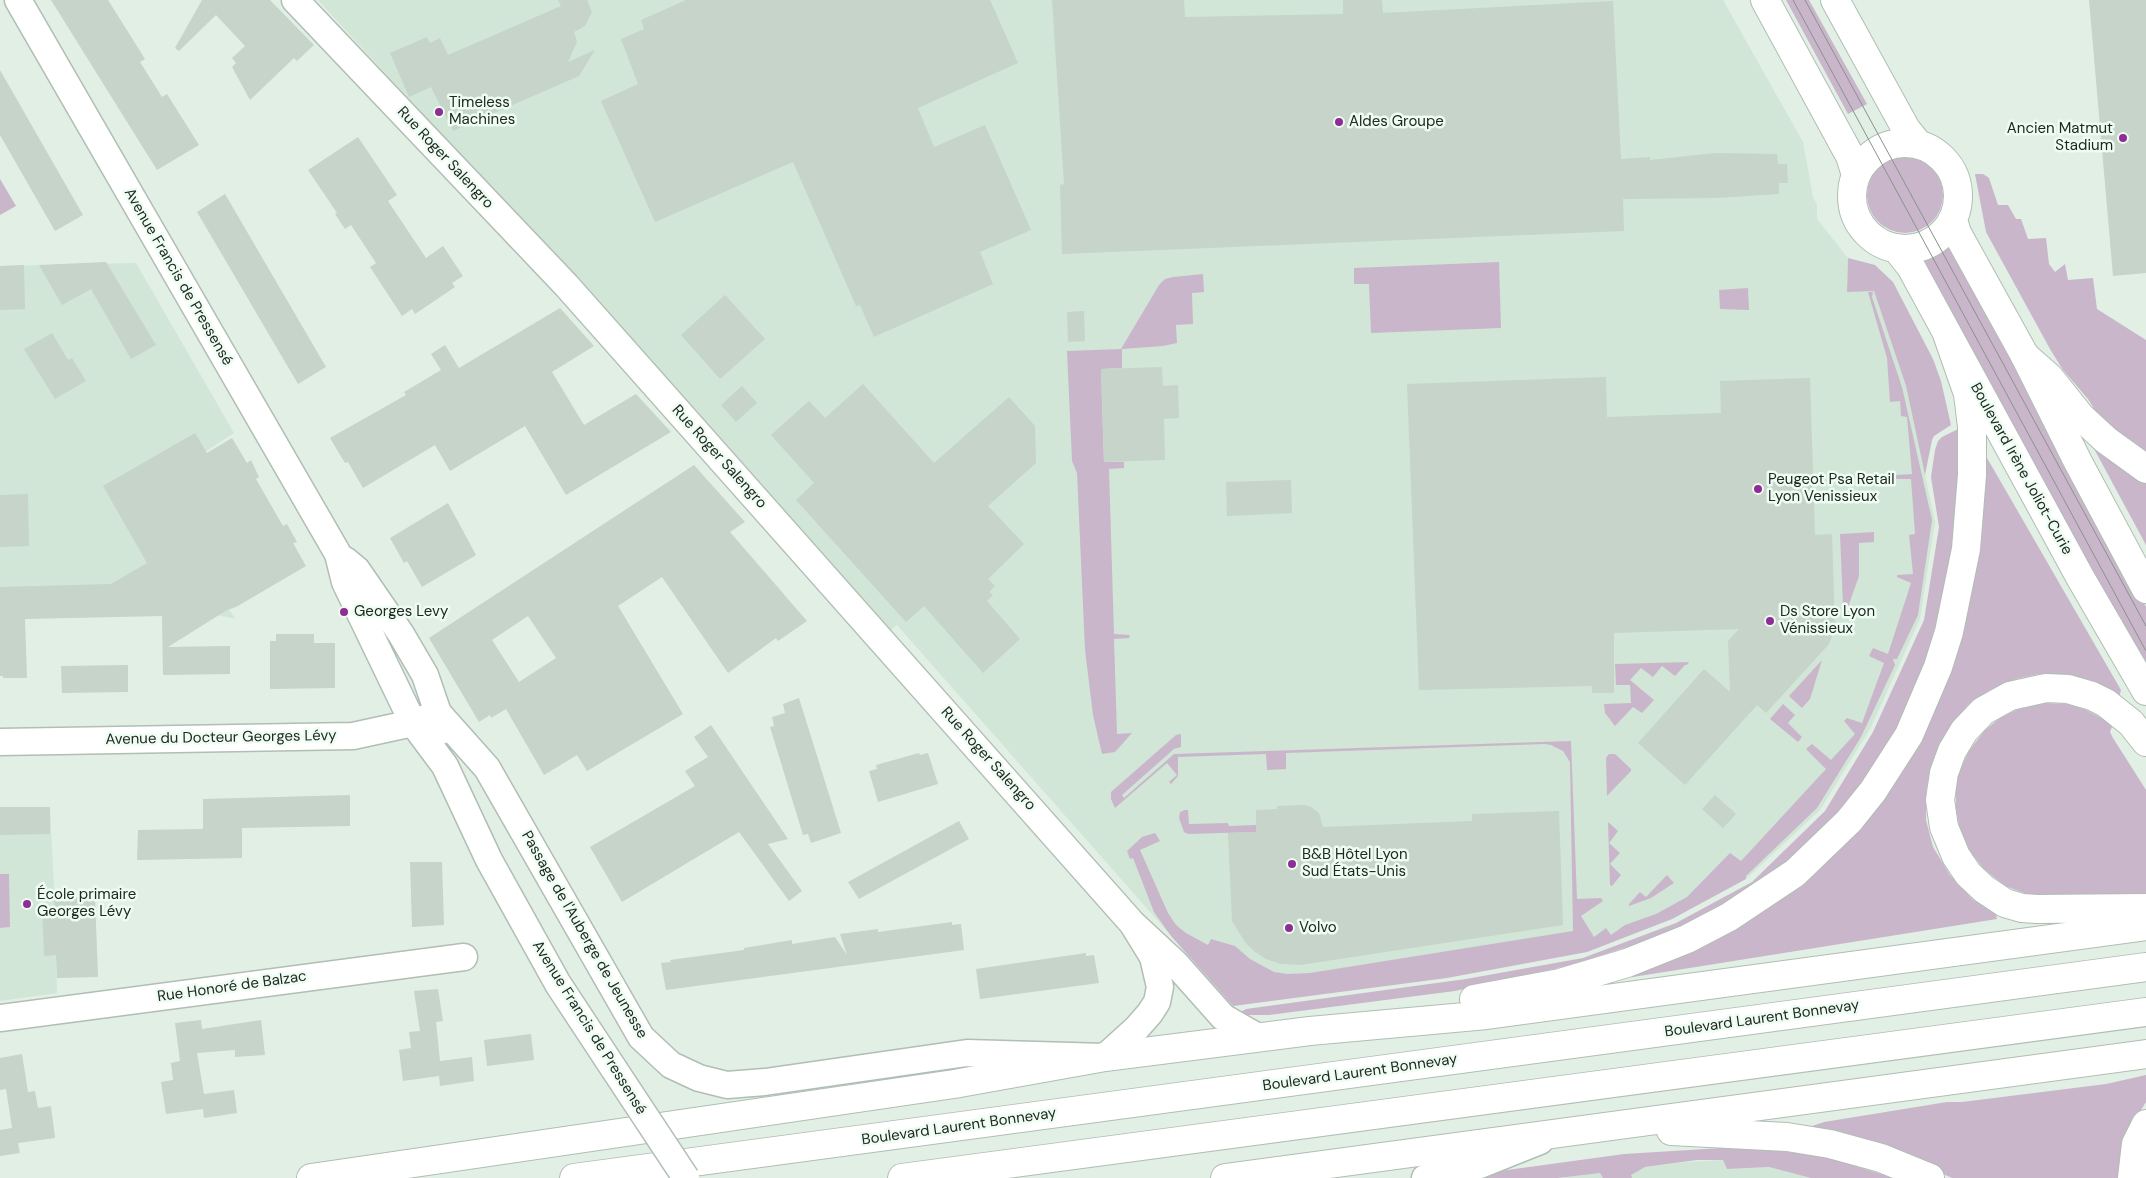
<!DOCTYPE html>
<meta charset="utf-8">
<style>
body{margin:0}
canvas{display:block;background:#e1efe4}
</style>
<canvas width="2146" height="1178"></canvas>
<script>
const ctx = document.querySelector('canvas').getContext('2d');
ctx.lineJoin = 'round';
function fill(path, color) { ctx.fillStyle = color; ctx.fill(path, 'evenodd'); }
const shape = rows => new Path2D(rows.map(r => 'M' + r).join(''));
function strokePath(path, color, width, dash) { ctx.strokeStyle = color; ctx.lineWidth = width; ctx.lineCap = dash ? 'butt' : 'round'; ctx.setLineDash(dash || []); ctx.stroke(path); }
function drawText(font, color, halo, rows, align = 'center') {
  ctx.font = font + ' "DM Sans",sans-serif'; ctx.lineWidth = 5; ctx.setLineDash([]); ctx.textBaseline = 'middle'; ctx.strokeStyle = halo; ctx.fillStyle = color; for (const [text, x, y, turn = 0] of rows) {
    ctx.save(); ctx.translate(x, y); ctx.rotate((+turn || 0) * Math.PI / 180); ctx.textAlign = isNaN(turn) ? turn : align; if (halo) ctx.strokeText(text, 0, 0); ctx.fillText(text, 0, 0); ctx.restore();
  }
}
const built = shape([
 [318,0,1723,0,1803,142,1813,197,1817,205,1817,219,1848,258,1847,291,1874,291,1906,386,1935,522,1920,619,1870,729,1820,810,1746,879,1672,919,1587,952,1233,1006,897,625,891,630,704,420],
 [136,263,234,433,155,484,235,619,200,611,0,617,0,266],
 [0,807,50,807,55,909,42,910,44,955,56,955,57,993,0,1001],
 [1723,1160,1728,1169,1769,1167,1811,1178,1558,1178,1687,1162]
]);
const green = shape([
 [1786,0,1809,0,1867,104,1848,114],
 '1867 195a38 38 0 1 1 76 0a38 38 0 1 1-76 0Z',
 [1975,174,1983,174,1989,178,1998,205,2008,205,2016,219,2021,219,2028,239,2046,238,2049,264,2055,272,2065,264,2068,280,2093,278,2097,309,2146,340,2146,453,2092,414,2093,407,2088,399,2063,370,2050,349,1986,232],
 [0,179,16,206,0,215],
 [1948,244,1953,248,2146,607,2146,674,1921,258,1932,255],
 [1848,258,1875,265,1893,282,1933,359,1941,381,1951,425,1934,436,1932,440,1925,475,1906,386,1874,291,1847,292],
 [1499,262,1501,328,1371,333,1369,284,1354,284,1354,268],
 [1203,274,1204,292,1192,293,1193,324,1176,325,1177,343,1163,346,1122,349,1122,368,1101,369,1104,462,1124,462,1124,468,1109,469,1114,634,1130,635,1129,638,1114,639,1117,734,1132,733,1115,752,1102,754,1093,715,1085,650,1077,473,1072,461,1067,351,1121,349,1159,285,1165,279,1173,277],
 [1748,288,1749,310,1720,309,1719,290],
 [1868,292,1873,292,1872,297,1902,387,1932,520,1918,615,1897,659,1893,659,1895,665,1861,737,1817,808,1746,876,1746,879,1672,919,1587,952,1447,978,1233,1006,1171,936,1154,912,1133,858,1130,859,1127,851,1142,837,1155,833,1160,841,1140,850,1168,913,1176,925,1186,933,1208,945,1211,939,1235,946,1250,959,1274,972,1287,974,1310,973,1573,931,1570,762,1563,751,1551,745,1545,744,1286,753,1286,769,1267,770,1266,754,1178,757,1178,776,1171,784,1169,782,1177,775,1167,763,1115,808,1111,799,1111,792,1176,735,1181,734,1181,747,1174,749,1122,795,1124,798,1174,754,1571,741,1577,899,1601,898,1603,901,1581,916,1594,937,1606,928,1611,935,1625,925,1656,914,1687,897,1730,853,1741,861,1826,769,1806,749,1812,744,1831,760,1855,734,1844,721,1847,718,1862,723,1884,663,1869,656,1873,648,1888,654,1911,583,1897,577,1897,575,1913,574,1909,535,1915,534,1911,479,1894,479,1893,477,1895,475,1912,474,1907,417,1901,416,1900,401,1890,402,1887,358],
 [1958,429,1962,432,1960,510,1939,618,1929,654,1894,736,1868,777,1822,830,1791,859,1733,899,1695,921,1661,936,1571,965,1455,991,1269,1015,1247,1015,1239,1013,1246,1009,1466,979,1583,958,1676,923,1752,882,1825,811,1873,732,1924,620,1939,527,1931,477,1935,450,1938,441,1942,437],
 [2085,432,2146,478,2146,545],
 [1983,451,2121,690,2119,698,2072,675,2039,674,2016,679,1990,690,1968,705,1951,725,1939,745,1931,766,1926,791,1926,820,1933,847,1950,875,1972,899,1996,914,1997,919,1633,977,1634,973,1734,925,1908,754],
 [1874,532,1874,542,1859,543,1859,576,1848,607,1843,606,1840,534],
 [1822,660,1810,699,1802,708,1789,696],
 [1689,662,1687,665,1685,665,1675,676,1662,666,1653,677,1641,668,1630,680,1654,700,1642,713,1633,707,1615,726,1605,713,1604,704,1631,703,1630,685,1616,685,1615,664],
 [2045,703,2067,704,2084,709,2113,724,2110,732,2113,738,2146,790,2146,901,2030,895,2005,886,1983,868,1969,850,1960,830,1956,808,1956,786,1959,772,1969,751,1984,731,2001,717,2023,707],
 [1783,704,1795,715,1788,723,1802,737,1798,742,1770,719],
 [1609,754,1615,754,1631,769,1631,771,1607,796,1606,758],
 [1185,810,1188,810,1189,824,1228,823,1229,826,1256,825,1256,832,1188,834,1184,832,1179,818,1180,812],
 [1608,822,1618,831,1609,843,1620,853,1610,864,1621,875,1612,886,1610,885],
 [9,874,10,927,0,928,0,874],
 [1667,875,1674,883,1651,898,1629,906,1629,904,1640,892,1646,897],
 [2146,1075,2146,1102,2131,1126,2124,1146,2119,1178,1952,1178,1921,1164,1810,1130,1812,1126,1824,1122,1947,1102,1962,1102,2106,1084],
 [1722,1148,1795,1152,1833,1159,1893,1178,1811,1178,1769,1167,1727,1169,1723,1160,1697,1160,1645,1167,1631,1175,1632,1178,1603,1178,1600,1173,1558,1178,1449,1178,1624,1154]
]);
const building = shape([
 [51,0,108,0,145,59,140,62,162,97,167,94,199,145,157,170],
 [202,0,270,0,314,45,297,61,294,58,250,100,232,67,236,63,232,58,245,46,216,15,179,51,175,48],
 [558,0,587,0,592,12,585,26,574,32,577,42,568,62,595,50,579,76,453,131,431,87,409,97,390,53,427,37,430,43,440,38,448,55,561,6],
 [686,0,990,0,1018,63,918,108,934,147,985,125,1031,230,980,252,993,284,874,337,860,305,856,306,793,162,655,222,601,101,638,84,621,39,644,29,641,20],
 [1052,0,1184,0,1185,17,1343,14,1343,0,1382,0,1383,13,1613,1,1621,159,1650,157,1650,160,1716,153,1777,154,1778,164,1787,164,1788,183,1779,183,1779,194,1717,198,1623,199,1624,231,1062,254,1060,185,1064,184],
 [2089,0,2146,0,2146,273,2113,276],
 [0,70,83,215,55,231,0,135],
 [358,137,397,195,388,201,426,258,443,246,463,276,452,283,455,287,415,314,412,309,402,316,370,267,376,263,351,225,345,229,335,214,337,213,308,170],
 [225,194,326,367,298,384,197,212],
 [106,262,156,345,131,359,91,289,62,305,39,265],
 [24,265,25,309,0,310,0,266],
 [725,295,765,339,720,379,681,335],
 [560,308,594,346,552,372,584,425,636,394,671,432,566,495,525,426,450,471,435,445,363,488,348,462,345,463,330,438,406,395,404,392,441,370,431,354,445,345,459,368],
 [1084,311,1085,341,1068,342,1067,312],
 [52,333,68,360,72,358,86,381,55,399,24,349],
 [1162,367,1163,386,1178,385,1179,418,1164,419,1165,460,1104,462,1101,369],
 [1606,377,1607,417,1721,413,1720,381,1810,378,1815,535,1832,534,1835,629,1829,644,1766,713,1757,705,1685,785,1638,743,1704,669,1730,692,1728,641,1739,629,1614,633,1614,693,1592,693,1592,686,1419,690,1407,384],
 [863,384,934,463,1009,397,1035,426,1036,463,988,506,1024,544,988,579,995,586,989,592,993,595,987,601,1020,639,983,673,924,606,906,622,796,500,814,483,771,435,809,401,825,418],
 [742,386,757,403,736,422,721,405],
 [195,433,207,453,232,438,247,463,251,460,259,477,256,479,283,526,287,524,297,542,293,543,306,566,236,607,227,610,168,647,230,646,230,674,163,675,162,616,25,619,27,678,3,678,3,676,0,676,0,587,111,584,147,563,103,486],
 [694,465,745,522,730,532,807,621,778,641,776,638,728,673,662,577,618,606,683,714,587,771,577,755,544,775,506,709,491,718,490,715,479,722,429,638],
 [528,616,556,658,519,682,492,640],
 [1291,480,1292,513,1227,516,1226,482],
 [28,494,29,546,0,547,0,495],
 [448,503,476,555,422,587,407,561,404,563,390,538],
 [276,634,314,634,314,643,335,643,335,688,270,689,270,641,276,641],
 [128,665,128,692,62,693,61,666],
 [799,698,841,833,811,843,808,834,803,835,770,727,774,726,772,717,785,713,783,704],
 [711,725,788,839,768,844,802,891,789,901,739,832,622,902,590,847,695,786,685,771,708,757,694,737],
 [919,753,920,755,928,753,938,784,878,802,869,771,877,769,876,765],
 [350,795,350,826,242,828,242,858,137,860,138,830,203,829,203,799],
 [1715,795,1736,814,1723,828,1702,809],
 [1305,805,1311,807,1319,813,1323,827,1472,821,1472,814,1559,811,1563,925,1300,965,1281,964,1266,959,1254,951,1245,942,1232,921,1228,833,1256,832,1256,810,1277,809,1277,806],
 [0,807,50,807,50,834,0,835],
 [959,821,969,839,859,899,848,882],
 [410,862,442,862,444,925,412,927],
 [95,897,98,977,57,978,56,955,44,956,42,910,55,909,54,898],
 [952,922,952,925,961,924,964,950,666,990,661,963,671,962,670,960,744,950,744,948,792,940,792,944,835,937,847,955,840,934,878,929,878,932],
 [1086,953,1086,956,1094,955,1099,983,980,999,976,969],
 [438,989,443,1021,436,1022,440,1061,472,1057,474,1081,440,1086,439,1076,403,1081,399,1050,411,1048,409,1032,420,1031,414,991],
 [201,1020,202,1029,261,1020,265,1055,235,1057,235,1050,197,1053,204,1094,234,1090,237,1113,204,1118,203,1109,166,1114,161,1082,173,1080,171,1063,180,1061,175,1023],
 [531,1034,534,1060,487,1066,484,1040],
 [22,1054,28,1092,35,1091,38,1108,51,1106,55,1138,18,1143,20,1153,0,1156,0,1130,12,1128,6,1089,0,1090,0,1058]
]);
const minor = shape([
 [18,0,338,554,345,582,413,723,445,766,489,860,558,984,614,1069],
 [295,0,566,285,1132,923,1175,963,1223,1017,1258,1037],
 [345,560,357,570,401,634,425,675,438,713,441,731],
 [0,742,353,736,413,723,438,713,487,768,641,1037,671,1065,699,1078,727,1085,765,1082,967,1053,1105,1057,1136,1029,1150,1013,1157,1002,1160,987,1153,957,1132,923],
 [0,1018,464,957],
 [1425,1178,1451,1169,1480,1165,1540,1141]
]);
const major = shape([
 [1765,0,1850,156,1856,175],
 [1835,0,1906,129,1919,145],
 '1852 196a53 53 0 1 1 106 0a53 53 0 1 1-106 0Z',
 [1953,220,1957,233,2025,356,2078,462,2146,589],
 [1896,248,1911,267,2080,577,2146,691]
]);
const highway = shape([
 [2025,356,2049,377,2081,417,2106,440,2146,469],
 [2146,742,2131,723,2106,703,2092,696,2068,689,2046,688,2010,696,1983,711,1964,731,1952,751,1944,773,1940,800,1944,827,1956,856,1968,874,1984,889,2005,903,2022,908,2037,909,2146,908],
 [1474,999,1560,983,1627,963,1687,939,1729,917,1795,873,1849,821,1873,791,1909,735,1938,667,1949,632,1966,549,1972,475,1972,427,1968,394,1947,334],
 [1671,1131,1787,1137,1830,1144,1881,1158,1930,1178],
 [311,1178,954,1084,1105,1057,1310,1031,1487,1015,2146,926],
 [574,1178,2146,967],
 [902,1178,2146,1012],
 [1225,1178,2146,1054],
 [2132,1178,2136,1144,2146,1124]
]);
const tram = shape([
 [1793,0,2146,651],
 [1805,0,2146,626]
]);
const minorBridge = shape([
 [614,1069,686,1178]
]);
const markers = [
 [439,112,5,"#8d2d95"],
 [1339,122,5,"#8d2d95"],
 [2123,138,5,"#8d2d95"],
 [1758,489,5,"#8d2d95"],
 [344,612,5,"#8d2d95"],
 [1770,621,5,"#8d2d95"],
 [1292,864,5,"#8d2d95"],
 [27,904,5,"#8d2d95"],
 [1289,928,5,"#8d2d95"]
];
const poiNames = [
 ["Timeless",449,103],
 ["Machines",449,120],
 ["Aldes Groupe",1349,122],
 ["Ancien Matmut",2113,129,"right"],
 ["Stadium",2113,146,"right"],
 ["Peugeot Psa Retail",1768,480],
 ["Lyon Venissieux",1768,497],
 ["Georges Levy",354,612],
 ["Ds Store Lyon",1780,612],
 ["Vénissieux",1780,629],
 ["B&B Hôtel Lyon",1302,855],
 ["Sud États-Unis",1302,872],
 ["École primaire",37,895],
 ["Georges Lévy",37,912],
 ["Volvo",1299,928]
];
const streetNames = [
 ["Rue Roger Salengro",445,158,47],
 ["Avenue Francis de Pressensé",178,277,60],
 ["Rue Roger Salengro",719,457,48],
 ["Boulevard Irène Joliot-Curie",2021,469,61],
 ["Avenue du Docteur Georges Lévy",221,738,-1],
 ["Rue Roger Salengro",988,759,48],
 ["Passage de l'Auberge de Jeunesse",584,935,60],
 ["Rue Honoré de Balzac",232,987,-8],
 ["Boulevard Laurent Bonnevay",1762,1019,-8],
 ["Avenue Francis de Pressensé",589,1028,58],
 ["Boulevard Laurent Bonnevay",1360,1073,-8],
 ["Boulevard Laurent Bonnevay",959,1127,-8]
];
fill(built, '#d1e6d7');
fill(green, '#cab6cb');
fill(building, '#c6d4c9');
strokePath(minor, '#b0beb4', 29);
strokePath(major, '#b0beb4', 30);
strokePath(highway, '#b0beb4', 30);
strokePath(minor, '#fff', 26);
strokePath(major, '#fff', 28);
strokePath(highway, '#fff', 28);
strokePath(tram, '#88928b', 1);
strokePath(minorBridge, '#b0beb4', 29, []);
strokePath(minorBridge, '#fff', 26);
for (const [x, y, r, color] of markers) { const dot = new Path2D(); dot.arc(x, y, r, 0, 2 * Math.PI); ctx.fillStyle = color; ctx.fill(dot); strokePath(dot, '#eefdf2', 2); }
drawText('15px', '#222724', '#eefdf2', poiNames, 'left');
drawText('15px', '#222724', '#eefdf2', streetNames);
</script>
